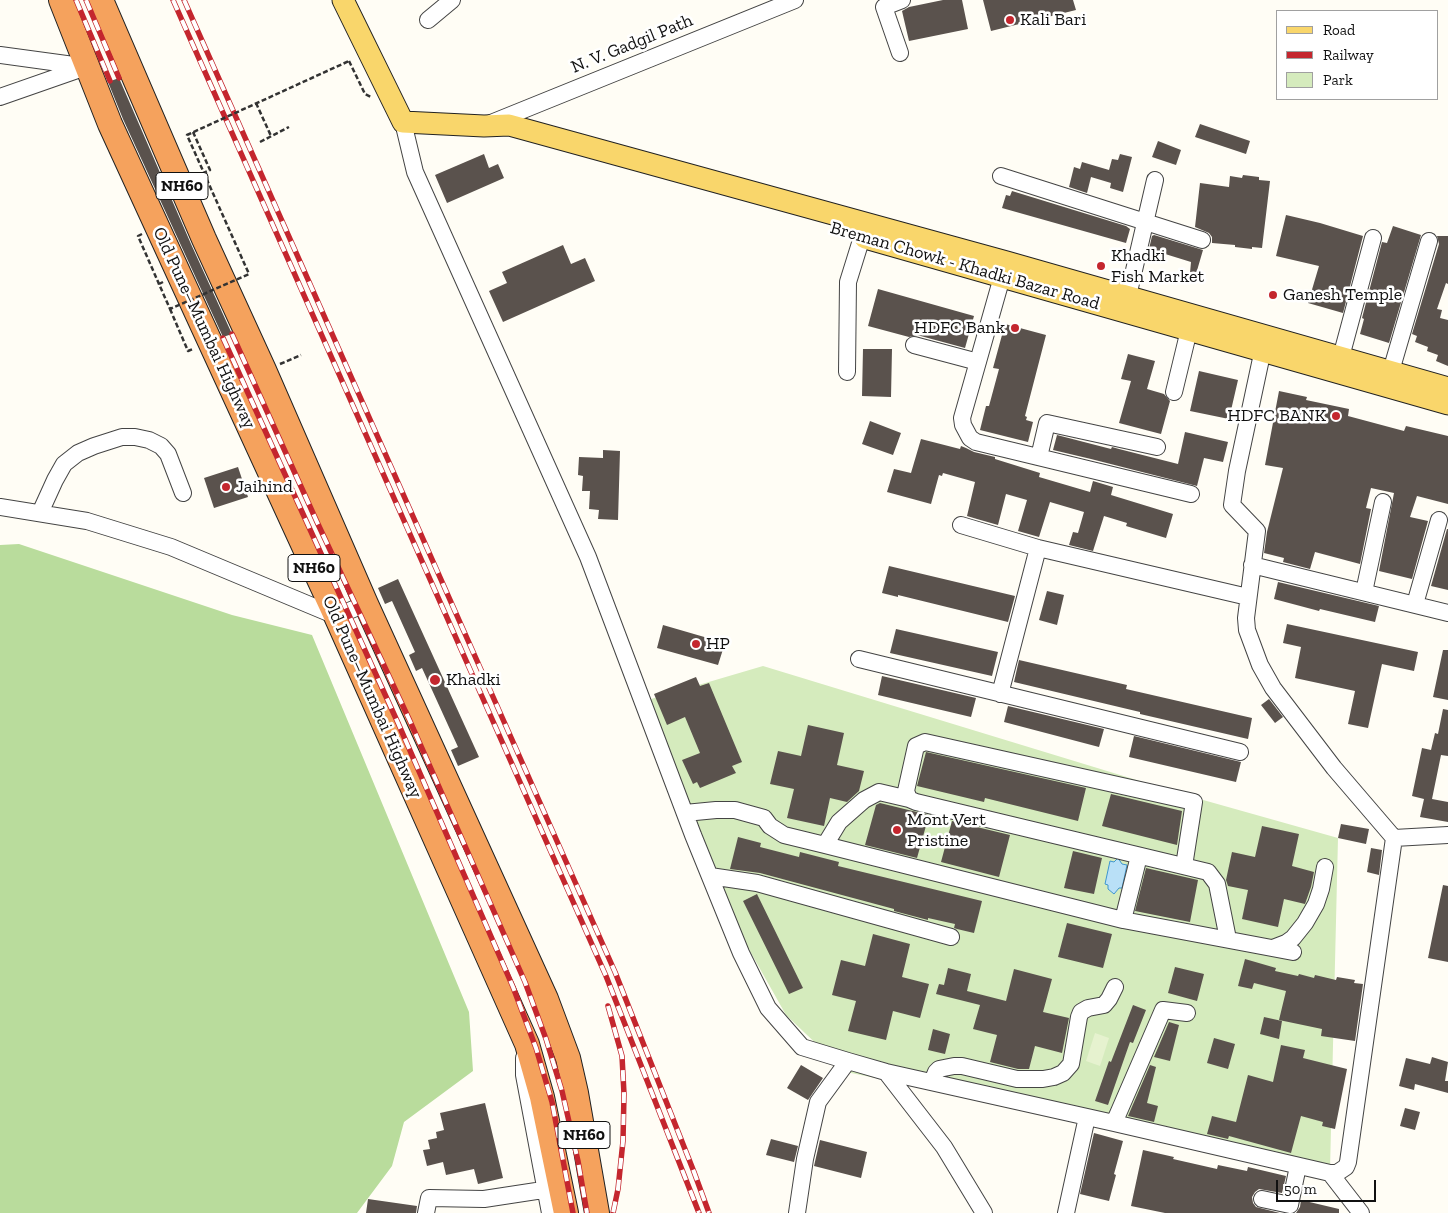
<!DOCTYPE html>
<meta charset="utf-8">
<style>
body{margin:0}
#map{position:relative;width:1448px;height:1213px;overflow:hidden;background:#fffdf5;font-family:"Zilla Slab",serif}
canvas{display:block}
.legend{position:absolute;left:1276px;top:10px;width:162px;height:90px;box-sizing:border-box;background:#fff;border:1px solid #a0a0a0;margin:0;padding:6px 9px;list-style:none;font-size:15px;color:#111}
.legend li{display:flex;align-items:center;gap:10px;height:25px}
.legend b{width:25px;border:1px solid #a0a0a0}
.scale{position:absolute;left:1276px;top:1180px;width:100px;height:22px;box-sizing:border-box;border:2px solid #111;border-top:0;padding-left:6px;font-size:15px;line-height:18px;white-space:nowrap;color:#111;-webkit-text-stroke:4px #fff;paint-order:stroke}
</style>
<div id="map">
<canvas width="1448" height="1213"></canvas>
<ul class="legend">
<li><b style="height:6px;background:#f9d66b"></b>Road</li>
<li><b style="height:6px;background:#c4262e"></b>Railway</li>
<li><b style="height:14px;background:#d5ebbd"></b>Park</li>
</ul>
<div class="scale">50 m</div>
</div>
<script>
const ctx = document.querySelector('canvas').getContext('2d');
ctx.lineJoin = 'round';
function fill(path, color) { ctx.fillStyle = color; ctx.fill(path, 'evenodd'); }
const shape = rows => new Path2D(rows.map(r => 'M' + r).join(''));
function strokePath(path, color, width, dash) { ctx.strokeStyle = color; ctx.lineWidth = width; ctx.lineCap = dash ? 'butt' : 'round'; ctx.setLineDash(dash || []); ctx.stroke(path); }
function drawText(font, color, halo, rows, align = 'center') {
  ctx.font = font + ' "Zilla Slab",serif'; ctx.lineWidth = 5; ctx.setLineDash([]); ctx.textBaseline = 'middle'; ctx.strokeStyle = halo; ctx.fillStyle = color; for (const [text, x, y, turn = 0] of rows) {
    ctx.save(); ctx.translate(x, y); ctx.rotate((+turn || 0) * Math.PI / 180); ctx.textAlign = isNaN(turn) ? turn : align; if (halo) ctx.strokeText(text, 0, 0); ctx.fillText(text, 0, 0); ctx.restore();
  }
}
const green = shape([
 [763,666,1189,796,1338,838,1330,1170,846,1072,786,1015,715,889,651,699]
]);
const forest = shape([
 [19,544,232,615,312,635,469,1012,473,1071,404,1122,392,1166,357,1213,0,1213,0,545]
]);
const pitch = shape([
 [1095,1033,1109,1038,1100,1066,1086,1061]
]);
const water = shape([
 [1118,858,1122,864,1127,865,1122,888,1119,888,1114,894,1108,889,1108,885,1105,884,1110,861,1114,862,1118,858]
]);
const building = shape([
 [943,0,962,0,968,29,909,41,902,11,909,7],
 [983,0,1073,0,1076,10,991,31],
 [119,78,191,244,232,334,223,337,123,119,108,82],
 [1200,124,1250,141,1246,154,1195,137],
 [1158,141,1181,150,1176,165,1152,157],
 [484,154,489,168,498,164,504,178,447,203,435,175],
 [1120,154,1132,157,1123,192,1110,188,1111,183,1091,177,1087,193,1069,187,1074,167,1080,169,1082,162,1109,170,1112,159,1118,160],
 [1243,175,1259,177,1259,180,1270,181,1262,248,1252,247,1252,249,1235,247,1235,245,1212,243,1212,237,1209,233,1195,227,1200,183,1229,187,1230,176,1242,178],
 [1012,191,1126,226,1130,229,1126,243,1002,208,1006,195,1010,196],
 [1286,215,1320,223,1363,236,1343,313,1308,303,1319,266,1276,256],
 [1393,226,1421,235,1389,343,1360,334,1364,319,1362,318,1382,242,1387,243],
 [1154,235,1203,250,1196,274,1190,273,1191,262,1149,249,1152,236],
 [1437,236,1448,236,1448,284,1446,283,1437,309,1442,310,1440,318,1448,320,1448,366,1436,361,1438,355,1427,351,1428,347,1415,342,1417,336,1412,334,1439,244],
 [563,245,571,264,585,258,595,281,503,322,489,291,507,283,502,272],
 [878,289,974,316,965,348,917,335,909,337,868,326],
 [1005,324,1046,335,1025,416,1027,417,1026,420,1033,422,1028,442,980,430,986,406,989,406,999,369,993,368],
 [863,349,892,349,891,397,862,396],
 [1128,354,1155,361,1147,389,1164,394,1170,401,1161,434,1119,423,1131,381,1121,379],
 [1199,371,1238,380,1229,419,1190,411],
 [1279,391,1307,397,1306,400,1349,409,1348,416,1404,431,1406,426,1448,436,1448,504,1417,496,1410,517,1428,521,1412,579,1379,571,1394,493,1371,488,1366,508,1371,509,1360,564,1315,552,1310,569,1283,562,1284,558,1264,553,1267,532,1283,468,1265,465],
 [870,421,901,433,893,455,862,444],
 [1185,432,1228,442,1223,462,1204,458,1197,486,1091,459,1053,450,1057,435,1111,449,1112,447,1119,449,1178,464],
 [921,439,960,449,961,446,966,448,974,452,995,457,995,459,1040,473,1039,477,1090,492,1093,481,1113,487,1111,495,1173,514,1166,538,1126,526,1127,523,1104,516,1093,551,1069,545,1073,532,1078,533,1084,512,1050,502,1039,537,1018,531,1027,500,1006,494,998,525,977,519,967,516,975,482,943,473,942,476,939,475,931,504,887,492,894,469,911,473],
 [603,450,620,451,618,520,598,519,599,510,589,509,590,491,582,491,583,476,578,475,579,457,603,458],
 [238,467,248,497,214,508,204,478],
 [1447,529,1448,529,1448,590,1431,586],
 [889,566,1015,596,1008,622,898,595,898,597,882,593],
 [398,579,479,757,458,766,451,750,458,747,422,668,416,671,409,655,415,652,392,601,385,604,378,588],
 [1278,582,1379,606,1375,622,1320,609,1319,611,1274,599],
 [1047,591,1064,595,1057,625,1039,620],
 [1287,624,1418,652,1414,671,1382,664,1368,728,1348,724,1355,691,1295,678,1301,647,1283,643],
 [663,625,725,643,718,665,657,648],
 [896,629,998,652,992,676,890,653],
 [1443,650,1448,650,1448,700,1433,697],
 [1019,660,1127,685,1126,689,1252,718,1248,739,1140,714,1140,712,1014,682],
 [882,676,976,698,971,717,878,695],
 [696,677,700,686,709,683,742,762,732,766,736,773,700,788,697,782,693,784,682,760,700,753,685,717,667,725,654,694],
 [1269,699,1283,717,1275,723,1261,705],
 [1008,706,1104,729,1099,747,1004,722],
 [1443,709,1448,710,1448,756,1441,755,1432,799,1448,802,1448,822,1420,817,1424,799,1412,796,1422,748,1431,750,1435,733,1438,734],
 [808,725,844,733,837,765,864,771,859,791,847,802,830,798,824,826,787,818,794,789,770,784,778,751,801,756],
 [1134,736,1241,762,1236,782,1129,757],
 [926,752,1086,788,1078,821,985,798,984,802,917,786],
 [1111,794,1182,811,1177,845,1102,826],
 [880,803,929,815,917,858,865,845,876,805],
 [952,821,1010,835,999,877,941,862],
 [1341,824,1369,829,1366,844,1338,838],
 [1262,826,1299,834,1292,866,1314,872,1311,887,1305,904,1284,899,1278,927,1242,919,1248,890,1228,886,1226,880,1232,852,1255,857],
 [738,837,761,843,760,847,799,857,800,852,839,862,838,866,982,901,974,933,957,929,954,928,955,924,928,918,928,920,894,911,894,909,760,873,730,869],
 [1371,848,1382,850,1379,875,1367,872],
 [1073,851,1102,858,1094,894,1064,888],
 [1146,868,1198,880,1190,922,1135,911],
 [1443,885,1448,886,1448,962,1428,958],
 [757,894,803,988,789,994,743,901],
 [1067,923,1112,934,1103,968,1058,957],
 [873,934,910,944,902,977,929,984,920,1018,893,1011,886,1040,848,1031,856,1001,832,995,841,960,865,966],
 [1245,959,1276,968,1275,971,1298,976,1299,974,1314,978,1315,975,1336,980,1337,977,1355,980,1354,983,1363,984,1355,1041,1321,1036,1322,1029,1279,1020,1286,991,1254,983,1252,989,1238,986],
 [1175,967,1204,974,1197,1001,1168,993],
 [948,968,971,974,967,991,1006,1001,1014,969,1052,979,1043,1012,1069,1018,1062,1053,1035,1046,1029,1069,1018,1069,990,1062,997,1035,973,1029,980,1005,936,994,939,984,944,985],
 [1133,1005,1146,1010,1133,1043,1130,1042,1108,1105,1095,1101,1109,1061,1111,1062],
 [1264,1017,1282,1021,1279,1039,1260,1034],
 [1169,1022,1179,1025,1170,1061,1154,1057],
 [933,1029,950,1034,945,1054,928,1050],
 [1214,1038,1235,1044,1228,1069,1207,1063],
 [1281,1045,1305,1050,1303,1058,1347,1069,1335,1129,1322,1126,1323,1122,1301,1116,1291,1153,1229,1136,1228,1139,1207,1134,1212,1116,1236,1122,1248,1075,1273,1082],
 [1432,1057,1448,1062,1445,1081,1448,1081,1448,1093,1415,1084,1414,1090,1399,1086,1406,1058,1430,1064],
 [801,1065,823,1078,808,1100,787,1088],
 [1150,1065,1156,1067,1147,1103,1158,1106,1154,1122,1128,1116],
 [485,1103,503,1178,478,1184,474,1169,446,1175,443,1162,427,1166,423,1150,430,1149,428,1140,437,1138,436,1132,444,1130,440,1113],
 [1405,1108,1420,1112,1415,1130,1400,1126],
 [1094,1133,1123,1141,1114,1174,1116,1175,1109,1201,1080,1194],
 [771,1139,798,1146,794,1162,766,1155],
 [820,1140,867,1152,861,1178,814,1166],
 [1143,1150,1174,1157,1173,1159,1217,1169,1218,1165,1247,1171,1248,1167,1286,1176,1282,1193,1259,1189,1255,1192,1252,1197,1253,1203,1256,1207,1280,1213,1165,1213,1131,1206],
 [368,1199,417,1206,416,1213,366,1213],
 [1301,1200,1339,1209,1339,1213,1296,1213,1300,1207]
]);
const path = shape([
 [349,61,365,94,371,97],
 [256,103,271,136],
 [193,132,210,170,196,176],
 [260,142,289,127],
 [142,234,138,236,159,284],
 [170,309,188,351,193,349],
 [280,364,301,355]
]);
const minor = shape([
 [428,20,452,0],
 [900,53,884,7,902,0],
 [0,55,81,66],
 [0,97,86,67],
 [403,122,415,172,588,557,693,835,741,953,768,1008,802,1047,848,1061,886,1072,1114,1123,1330,1173,1337,1173,1346,1167,1348,1162,1394,838,1334,768,1273,688,1260,665,1247,630,1246,618,1257,531,1232,505,1237,471,1265,340],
 [491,123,795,0],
 [1001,176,1202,240],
 [1002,277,962,418,963,425,970,438,976,442,1191,494],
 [1128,296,1155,180],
 [914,345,978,362],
 [1341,357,1373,238],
 [1391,371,1429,241],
 [847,372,848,282,862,237],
 [1174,392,1189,330],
 [1039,457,1047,423,1157,447],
 [0,507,87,521,171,547,336,616,366,604],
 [40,513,55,480,64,464,78,453,94,446,122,437,135,437,149,440,161,446,168,454,183,493],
 [961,525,1038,548,1248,597],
 [1252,565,1448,613],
 [1364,592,1383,502],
 [1415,604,1439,520],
 [859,659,1240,752],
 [1000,694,1038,548],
 [909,799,906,791,916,746,925,742,1194,802,1184,866],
 [685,813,716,810,735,810,764,818,770,826,784,835,825,845,839,822,864,800,879,792,909,799,916,802,1208,872,1217,884,1228,939],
 [1394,838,1448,835],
 [825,845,1123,920,1293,952],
 [710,876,757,883,951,937],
 [1123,920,1139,856],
 [1273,948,1286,943,1293,938,1305,923,1316,904,1321,889,1325,867],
 [524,1058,524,1075,550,1213],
 [886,1072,944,1147,984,1213],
 [932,1082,936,1072,939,1069,954,1066,962,1066,1017,1079,1043,1079,1054,1077,1063,1073,1071,1064,1079,1017,1081,1012,1088,1008,1104,1005,1109,999,1115,987],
 [1114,1123,1163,1010,1187,1013],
 [1330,1173,1361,1213],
 [1262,1199,1290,1205,1298,1166],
 [426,1213,429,1198,484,1199,556,1188],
 [797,1213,805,1159,818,1102,848,1061],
 [1066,1213,1087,1117]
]);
const major = shape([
 [343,0,403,122,484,126,509,125,1007,262,1448,388],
 [865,238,1448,404]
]);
const highway = shape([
 [61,0,110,124,336,616,527,1044,542,1097,566,1213],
 [101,0,204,239,264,370,366,604,546,999,568,1058,576,1093,597,1213]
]);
const rail = shape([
 [76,0,110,81],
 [86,0,119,78],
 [173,0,606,976,699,1213],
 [184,0,615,972,694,1172,709,1213],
 [232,334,317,522,409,719,525,982,546,1039,562,1091,578,1161,587,1213],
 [223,338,398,723,513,987,536,1048,552,1102,573,1213],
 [608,1006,622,1056,624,1094,623,1141,618,1189,613,1213]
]);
const pathBridge = shape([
 [163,282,159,284,170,309,249,274,187,135,349,61]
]);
const markers = [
 [1010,20,5,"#c4262e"],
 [1101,266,5,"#c4262e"],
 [1273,295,5,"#c4262e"],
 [1015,328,5,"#c4262e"],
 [1336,416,5,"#c4262e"],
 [226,487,5,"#c4262e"],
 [696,644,5,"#c4262e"],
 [435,680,6,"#c4262e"],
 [897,830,5,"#c4262e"]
];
const shields = [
 [182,186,52],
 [314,568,52],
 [584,1135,52]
];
const shieldNames = [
 ["NH60",182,186],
 ["NH60",314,568],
 ["NH60",584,1135]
];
const poiNames = [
 ["Kali Bari",1020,20],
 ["Khadki",1111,256],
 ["Fish Market",1111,277],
 ["Ganesh Temple",1283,295],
 ["HDFC Bank",1005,328,"right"],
 ["HDFC BANK",1326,416,"right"],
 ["Jaihind",236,487],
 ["HP",706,644],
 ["Khadki",446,680],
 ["Mont Vert",907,820],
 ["Pristine",907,841]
];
const streetNames = [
 ["N. V. Gadgil Path",632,44,-22],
 ["Breman Chowk - Khadki Bazar Road",965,266,16],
 ["Old Pune–Mumbai Highway",204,328,65],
 ["Old Pune–Mumbai Highway",372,697,66]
];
fill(green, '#d5ebbd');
fill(forest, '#b9dc9c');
fill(pitch, '#e6f2cf');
fill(water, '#b9e0f7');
strokePath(water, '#3f96cf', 1);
fill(building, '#5a524d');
strokePath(minor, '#444', 18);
strokePath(major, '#222', 23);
strokePath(highway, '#222', 26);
strokePath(path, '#333', 2.5, [5, 2.5]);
strokePath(minor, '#fff', 16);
strokePath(major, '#f9d66b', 21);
strokePath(highway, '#f5a25d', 24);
strokePath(rail, '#c4262e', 5.5);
strokePath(rail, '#fff', 4, [11]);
strokePath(pathBridge, '#333', 2.5, [5, 2.5]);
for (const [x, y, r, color] of markers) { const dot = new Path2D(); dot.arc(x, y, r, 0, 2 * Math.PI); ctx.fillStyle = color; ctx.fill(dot); strokePath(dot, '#fff', 2); }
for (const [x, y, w] of shields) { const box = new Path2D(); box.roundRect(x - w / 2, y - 13.5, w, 27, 4); ctx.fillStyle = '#fff'; ctx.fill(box); strokePath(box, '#111', 1); }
drawText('bold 16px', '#111', null, shieldNames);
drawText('18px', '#111', '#fff', poiNames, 'left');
drawText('18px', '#111', '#fff', streetNames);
</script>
